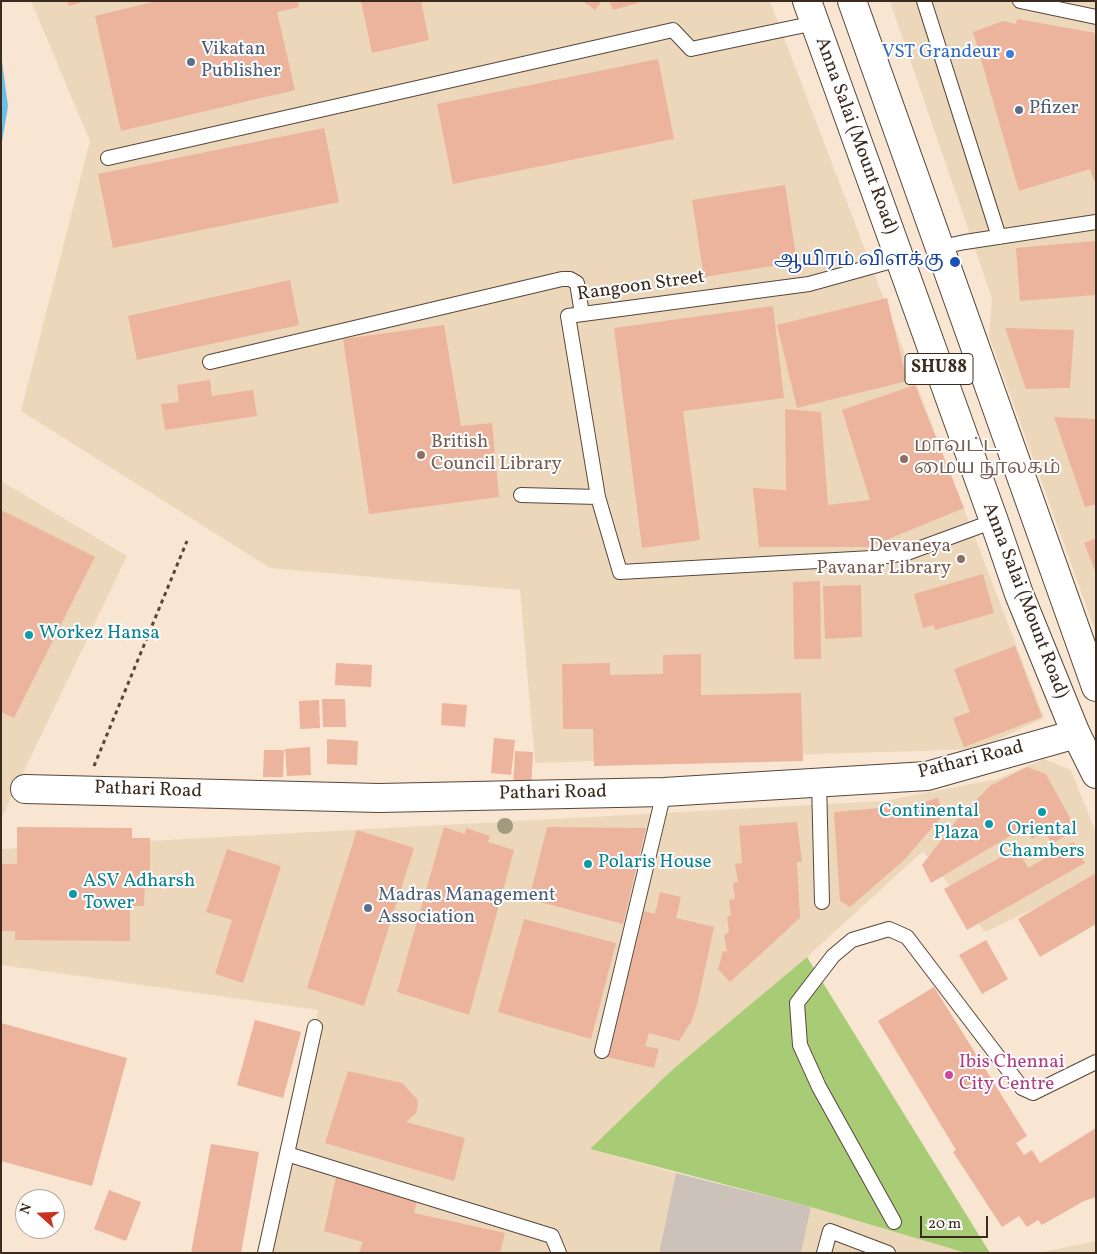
<!DOCTYPE html>
<meta charset="utf-8">
<style>
body{margin:0}
#map{position:relative;width:1097px;height:1254px;overflow:hidden;background:#f8e6d3;font-family:Vollkorn,serif}
canvas{display:block}
.frame{position:absolute;inset:0;border:2px solid #3b2a1e;pointer-events:none}
.north{position:absolute;left:15px;top:1189px;width:50px;height:50px;box-sizing:border-box;background:#fff;border:1px solid #b1aaa5;border-radius:50%;rotate:290deg;font-size:14px;font-weight:700;line-height:20px;text-align:center;color:#3b2a1e}
.north::after{content:'';display:block;margin:auto;width:18px;height:22px;background:#c8321e;clip-path:polygon(50% 0,100% 100%,50% 72%,0 100%)}
.scale{position:absolute;left:920px;top:1216px;width:68px;height:22px;box-sizing:border-box;border:2px solid #3b2a1e;border-top:0;padding-left:6px;font-size:15px;line-height:18px;white-space:nowrap;color:#3b2a1e;-webkit-text-stroke:4px #fff;paint-order:stroke}
</style>
<div id="map">
<canvas width="1097" height="1254"></canvas>
<div class="frame"></div>
<div class="north">N</div>
<div class="scale">20 m</div>
</div>
<script>
const ctx = document.querySelector('canvas').getContext('2d');
ctx.lineJoin = 'round';
function fill(path, color) { ctx.fillStyle = color; ctx.fill(path, 'evenodd'); }
const shape = rows => new Path2D(rows.map(r => 'M' + r).join(''));
function strokePath(path, color, width, dash) { ctx.strokeStyle = color; ctx.lineWidth = width; ctx.lineCap = dash ? 'butt' : 'round'; ctx.setLineDash(dash || []); ctx.stroke(path); }
function drawText(font, color, halo, rows, align = 'center') {
  ctx.font = font + ' Vollkorn,"Noto Serif Tamil",serif'; ctx.lineWidth = 4; ctx.setLineDash([]); ctx.textBaseline = 'middle'; ctx.strokeStyle = halo; ctx.fillStyle = color; for (const [text, x, y, turn = 0] of rows) {
    ctx.save(); ctx.translate(x, y); ctx.rotate((+turn || 0) * Math.PI / 180); ctx.textAlign = isNaN(turn) ? turn : align; if (halo) ctx.strokeText(text, 0, 0); ctx.fillText(text, 0, 0); ctx.restore();
  }
}
const built = shape([
 [31,1,770,1,1044,718,977,749,535,763,520,590,270,568,21,411,90,141],
 [890,1,1096,1,1096,633,989,336,992,299],
 [1,481,127,556,1,819],
 [1044,759,1071,770,1096,833,1096,879,985,932,923,851,807,957,672,1070,590,1149,676,1173,659,1253,270,1253,318,1010,1,965,1,849,884,801,997,779],
 [811,1207,966,1253,801,1253],
 [1096,1241,1096,1253,1038,1253]
]);
const industrial = shape([
 [676,1173,811,1207,801,1253,659,1253]
]);
const green = shape([
 [807,957,990,1253,966,1253,811,1207,590,1149,672,1070]
]);
const water = shape([
 [1,54,8,106,1,148]
]);
const building = shape([
 [67,1,83,1,83,2,69,6],
 [157,1,298,1,299,7,277,12,295,90,121,131,95,16],
 [361,1,421,1,429,40,372,53],
 [583,1,602,1,595,10],
 [609,1,641,1,641,2,613,10],
 [1017,19,1096,33,1096,180,1094,181,1090,169,1019,191,973,32,1003,21,1016,24],
 [658,59,674,139,453,184,437,104],
 [324,128,339,202,113,248,98,174],
 [785,185,797,262,704,277,692,200],
 [1096,241,1096,295,1020,301,1016,248],
 [290,280,299,325,137,360,128,316],
 [887,298,907,381,797,408,777,325],
 [773,306,784,398,683,411,700,540,642,548,614,328],
 [444,325,461,426,492,423,499,497,369,514,343,339],
 [1005,328,1074,330,1070,388,1026,389],
 [210,380,212,396,253,390,257,416,165,430,161,404,179,402,177,385],
 [915,385,964,508,869,547,759,547,753,488,786,490,785,409,821,412,828,505,870,500,842,410],
 [1054,417,1096,419,1096,504,1085,507],
 [1,510,95,557,14,718,1,712],
 [1096,538,1096,573,1084,543],
 [983,574,994,613,935,630,934,625,923,628,914,594],
 [820,581,821,659,794,659,793,582],
 [861,585,862,637,825,639,823,586],
 [1015,646,1042,717,964,747,953,718,970,712,954,669],
 [701,654,701,695,801,693,803,761,594,766,593,729,563,729,562,664,610,663,610,675,663,674,663,655],
 [336,663,372,665,371,687,335,685],
 [322,699,345,699,346,727,323,727],
 [319,700,320,728,300,729,299,701],
 [442,703,467,705,465,727,441,725],
 [494,738,515,740,511,775,491,773],
 [327,739,358,741,357,765,327,764],
 [310,747,311,775,287,776,285,749],
 [264,750,284,750,283,777,263,777],
 [515,751,533,752,531,790,513,789],
 [1027,767,1046,774,1076,829,1052,844,1044,831,1032,839,1025,827,931,883,922,865,956,821,990,786],
 [938,798,943,815,904,860,850,907,840,901,834,812,914,805],
 [797,822,802,862,797,862,800,918,730,982,718,969,723,951,727,951,724,935,729,932,727,917,731,916,729,900,735,899,733,883,738,882,735,864,742,863,739,826],
 [17,827,132,828,132,838,150,838,150,881,145,881,144,906,130,906,130,941,15,940,15,931,1,931,1,864,17,864],
 [444,827,465,834,466,828,490,836,488,842,514,850,469,1015,397,992],
 [547,827,646,828,623,924,529,899],
 [357,830,414,848,364,1006,307,988],
 [1073,842,1085,863,967,930,944,889,1017,848,1028,868],
 [227,849,281,866,243,983,215,974,232,920,206,912],
 [1096,873,1096,924,1040,957,1018,919],
 [660,892,681,897,676,918,714,927,697,1005,691,1022,679,1041,649,1033,645,1046,659,1049,654,1068,607,1057,644,911,655,914],
 [524,919,616,943,591,1039,498,1012],
 [986,940,1008,979,982,994,959,955],
 [934,987,1027,1136,1016,1143,1024,1155,1032,1150,1040,1163,1096,1128,1096,1197,1084,1201,1042,1225,1038,1220,1027,1227,1019,1216,1002,1227,953,1152,956,1150,878,1021],
 [255,1020,301,1032,283,1098,237,1085],
 [1,1023,127,1058,92,1186,1,1161],
 [348,1071,402,1083,417,1099,418,1104,416,1113,406,1122,465,1138,454,1181,325,1143],
 [211,1144,259,1152,241,1253,191,1253],
 [336,1177,418,1197,414,1213,505,1233,500,1253,359,1253,363,1242,324,1231],
 [109,1190,141,1202,126,1241,94,1229]
]);
const path = shape([
 [94,766,187,541]
]);
const lane = shape([
 [924,1,999,237],
 [1020,1,1096,17],
 [108,158,673,30,691,49,815,23],
 [941,247,965,242,1096,222],
 [210,362,562,279,570,279,577,283,582,314],
 [521,495,598,497,620,572,872,558,907,553,994,521],
 [598,497,568,316,809,284,899,259],
 [819,782,822,902],
 [602,1051,664,792],
 [287,1154,552,1236,559,1253],
 [894,1222,819,1087,800,1045,797,1003,833,956,852,940,889,929,907,937,1022,1088,1033,1093,1096,1062],
 [265,1253,315,1027],
 [824,1253,830,1231,888,1253]
]);
const secondary = shape([
 [25,789,379,798,664,792,927,776,1076,734]
]);
const primary = shape([
 [807,1,994,521,1019,594,1076,734,1096,774],
 [852,1,1096,687]
]);
const trees = [
 [505,826]
];
const markers = [
 [1010,54,5,"#3f7fe0"],
 [191,62,5,"#5c6f8a"],
 [1019,110,5,"#5c6f8a"],
 [955,262,6,"#1a4fb4"],
 [421,455,5,"#8d6e63"],
 [904,459,5,"#8d6e63"],
 [961,559,5,"#8d6e63"],
 [29,635,5,"#0f9aa8"],
 [1042,812,5,"#0f9aa8"],
 [989,824,5,"#0f9aa8"],
 [588,864,5,"#0f9aa8"],
 [73,894,5,"#0f9aa8"],
 [368,908,5,"#5c6f8a"],
 [949,1075,5,"#d1479c"]
];
const shields = [
 [939,369,68]
];
const shieldNames = [
 ["SHU88",939,369]
];
const serviceNames = [
 ["Vikatan",201,51],
 ["Publisher",201,73],
 ["Pfizer",1029,110],
 ["Madras Management",378,897],
 ["Association",378,919]
];
const shopNames = [
 ["VST Grandeur",1000,54]
];
const streetNames = [
 ["Anna Salai (Mount Road)",855,136,70],
 ["Rangoon Street",641,287,-8],
 ["Anna Salai (Mount Road)",1024,601,69],
 ["Pathari Road",971,761,-14],
 ["Pathari Road",148,791,2],
 ["Pathari Road",553,794,-1]
];
const transitNames = [
 ["ஆயிரம் விளக்கு",944,262]
];
const educationNames = [
 ["British",431,444],
 ["Council Library",431,466],
 ["மாவட்ட",914,448],
 ["மைய நூலகம்",914,470],
 ["Devaneya",951,548,"right"],
 ["Pavanar Library",951,570,"right"]
];
const cultureNames = [
 ["Workez Hansa",39,635],
 ["Continental",979,813,"right"],
 ["Plaza",979,835,"right"],
 ["Oriental",1042,831,"center"],
 ["Chambers",1042,853,"center"],
 ["Polaris House",598,864],
 ["ASV Adharsh",83,883],
 ["Tower",83,905]
];
const hotelNames = [
 ["Ibis Chennai",959,1064],
 ["City Centre",959,1086]
];
fill(built, '#edd7bb');
fill(industrial, '#ccc2b9');
fill(green, '#a8cc75');
fill(water, '#6bc0e8');
fill(building, '#ecb39d');
strokePath(lane, '#574639', 16);
strokePath(secondary, '#574639', 30);
strokePath(primary, '#574639', 30);
strokePath(path, '#574639', 3, [4, 4]);
strokePath(lane, '#fff', 14);
strokePath(secondary, '#fff', 28);
strokePath(primary, '#fff', 28);
ctx.fillStyle = '#a29a7e';
for (const [x, y] of trees) { ctx.beginPath(); ctx.arc(x, y, 8, 0, 2 * Math.PI); ctx.fill(); }
for (const [x, y, r, color] of markers) { const dot = new Path2D(); dot.arc(x, y, r, 0, 2 * Math.PI); ctx.fillStyle = color; ctx.fill(dot); strokePath(dot, '#fff', 2); }
for (const [x, y, w] of shields) { const box = new Path2D(); box.roundRect(x - w / 2, y - 15.5, w, 31, 4); ctx.fillStyle = '#fff'; ctx.fill(box); strokePath(box, '#3b2a1e', 1); }
drawText('bold 18px', '#3b2a1e', null, shieldNames);
drawText('19px', '#4e5e75', '#fff', serviceNames, 'left');
drawText('19px', '#366cbe', '#fff', shopNames, 'right');
drawText('19px', '#3b2a1e', '#fff', streetNames);
drawText('19px', '#164399', '#fff', transitNames, 'right');
drawText('19px', '#785e54', '#fff', educationNames, 'left');
drawText('19px', '#0d838f', '#fff', cultureNames, 'left');
drawText('19px', '#b23c85', '#fff', hotelNames, 'left');
</script>
